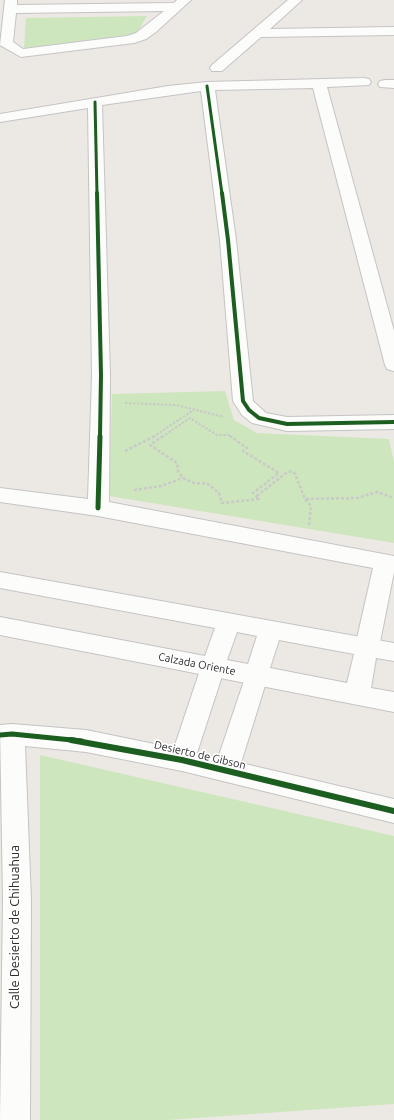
<!DOCTYPE html>
<style>
body{margin:0}
canvas{display:block;background:#ece8e4}
</style>
<canvas width="394" height="1120"></canvas>
<script>
const ctx = document.querySelector('canvas').getContext('2d');
ctx.lineJoin = 'round';
function fill(path, color) { ctx.fillStyle = color; ctx.fill(path, 'evenodd'); }
const shape = rows => new Path2D(rows.map(r => 'M' + r).join(''));
function strokePath(path, color, width, dash) { ctx.strokeStyle = color; ctx.lineWidth = width; ctx.lineCap = dash ? 'butt' : 'round'; ctx.setLineDash(dash || []); ctx.stroke(path); }
function drawText(font, color, halo, rows, align = 'center') {
  ctx.font = font + ' Ubuntu,sans-serif'; ctx.lineWidth = 3.5; ctx.setLineDash([]); ctx.textBaseline = 'middle'; ctx.strokeStyle = halo; ctx.fillStyle = color; for (const [text, x, y, turn = 0] of rows) {
    ctx.save(); ctx.translate(x, y); ctx.rotate((+turn || 0) * Math.PI / 180); ctx.textAlign = isNaN(turn) ? turn : align; if (halo) ctx.strokeText(text, 0, 0); ctx.fillText(text, 0, 0); ctx.restore();
  }
}
const green = shape([
 [147,16,136,34,24,48,26,18],
 [225,391,234,420,257,433,389,439,394,462,394,543,109,496,112,394],
 [40,755,394,836,394,1104,168,1120,40,1120]
]);
const pathFar1 = shape([
 [125,403,176,405,224,417],
 [153,437,195,409],
 [162,437,190,418,217,435,228,435,232,437]
]);
const path = shape([
 [163,436,150,445,177,463,178,471,183,478,194,483,208,484,219,493,222,503,259,499,253,493,279,473,243,451,247,448,230,436],
 [125,451,155,436],
 [134,490,161,486,183,478],
 [257,496,286,473,292,471,295,474,305,499,311,506,309,525],
 [306,499,357,498,377,492,394,498]
]);
const street = shape([
 [5,0,17,0,17,5,174,3,177,0,191,0,156,32,146,39,134,43,21,57,0,45,5,0],
 [164,11,136,33,127,36,23,49,13,42,16,13,164,11],
 [288,0,302,0,270,29,394,27,394,35,261,37,222,71,212,71,210,68,212,65,288,0],
 [364,78,369,79,371,82,369,85,327,87,394,331,394,371,387,369,385,365,313,88,215,90,236,240,253,401,266,413,287,417,394,415,394,429,287,431,252,423,242,415,233,401,220,240,201,91,102,105,110,375,109,502,394,556,394,572,379,647,375,654,367,656,359,654,355,647,373,568,98,516,0,502,0,488,88,499,92,375,88,108,0,122,0,114,168,86,207,82,364,78],
 [385,80,394,80,394,88,380,87,378,84,380,81,385,80],
 [213,657,221,660,225,667,197,753,218,758,248,669,256,666,264,669,268,676,241,763,394,799,394,823,182,771,86,752,25,746,31,900,30,1120,0,1120,3,900,0,725,12,724,86,730,174,748,201,667,205,660,213,657]
]);
const secondary = shape([
 [0,572,394,643,394,661,376,658,371,688,394,692,394,712,0,635,0,617,205,656,215,628,0,588,0,572],
 [237,632,257,636,248,664,227,660,237,632],
 [279,640,354,654,347,683,270,668,279,640]
]);
const cyclewayFar3 = shape([
 [207,86,222,194],
 [95,102,97,194]
]);
const cyclewayFar2 = shape([
 [97,193,101,375,100,437],
 [222,193,228,240,243,401,249,410,259,418,287,424,394,422]
]);
const cyclewayFar1 = shape([
 [98,508,100,436],
 [0,735,12,734,82,741]
]);
const cycleway = shape([
 [71,740,182,760,394,811]
]);
const streetNames = [
 ["Calzada Oriente",197,664,11],
 ["Desierto de Gibson",200,755,13]
];
const nearStreetnames = [
 ["Calle Desierto de Chihuahua",15,927,-90]
];
fill(green, '#cee6be');
strokePath(street, '#c5c4c5', 2);
strokePath(secondary, '#c5c4c5', 2);
strokePath(pathFar1, '#c9c9c8', 2, [2.5, 1.5]);
strokePath(path, '#c9c9c8', 2.5, [3, 2]);
fill(street, '#fcfcfb');
fill(secondary, '#fcfcfb');
strokePath(cyclewayFar3, '#1b5e20', 3);
strokePath(cyclewayFar2, '#1b5e20', 4);
strokePath(cyclewayFar1, '#1b5e20', 5);
strokePath(cycleway, '#1b5e20', 6);
drawText('11px', '#2e2e2e', '#fff', streetNames);
drawText('13px', '#2e2e2e', '#fff', nearStreetnames);
</script>
